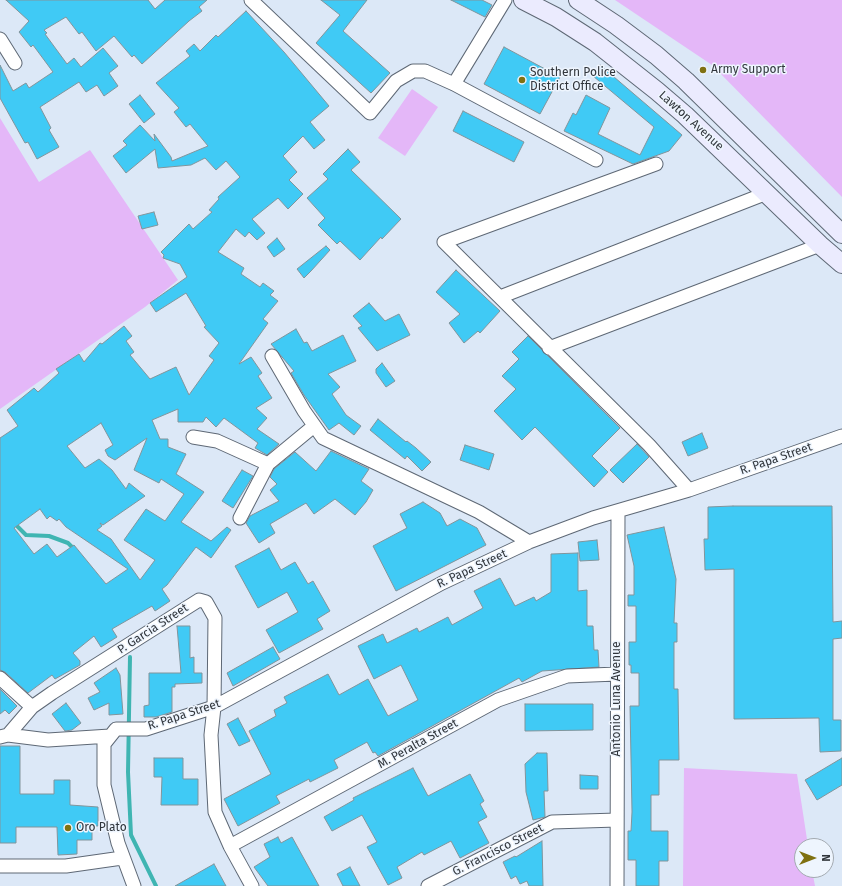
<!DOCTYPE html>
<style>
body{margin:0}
#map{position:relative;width:842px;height:886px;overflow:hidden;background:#dce8f7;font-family:"Fira Sans",sans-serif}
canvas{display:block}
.north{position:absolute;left:794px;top:838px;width:40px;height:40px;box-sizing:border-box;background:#eef5fe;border:1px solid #a2a9b0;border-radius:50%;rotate:90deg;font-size:11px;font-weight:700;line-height:16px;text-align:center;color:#31363c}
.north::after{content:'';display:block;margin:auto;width:14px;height:18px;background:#7f7111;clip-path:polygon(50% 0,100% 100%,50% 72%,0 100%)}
</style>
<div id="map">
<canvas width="842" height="886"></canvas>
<div class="north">N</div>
</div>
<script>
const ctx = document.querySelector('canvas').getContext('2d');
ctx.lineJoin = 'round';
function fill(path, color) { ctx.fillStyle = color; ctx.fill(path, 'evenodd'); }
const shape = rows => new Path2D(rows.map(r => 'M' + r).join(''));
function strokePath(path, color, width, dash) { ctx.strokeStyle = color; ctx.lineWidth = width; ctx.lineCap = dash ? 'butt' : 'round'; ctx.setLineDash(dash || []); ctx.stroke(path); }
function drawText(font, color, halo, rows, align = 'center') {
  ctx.font = font + ' "Fira Sans",sans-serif'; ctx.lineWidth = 3; ctx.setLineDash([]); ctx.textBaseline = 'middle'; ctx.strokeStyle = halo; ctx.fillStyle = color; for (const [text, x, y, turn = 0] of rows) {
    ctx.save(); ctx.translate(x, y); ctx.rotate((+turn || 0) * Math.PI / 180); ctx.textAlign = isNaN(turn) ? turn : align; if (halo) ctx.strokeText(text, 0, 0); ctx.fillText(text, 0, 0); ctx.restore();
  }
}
const green = shape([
 [615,0,842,0,842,197,712,65],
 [412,89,438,107,405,156,378,138],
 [0,118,39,182,90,150,178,280,145,307,0,409],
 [684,768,797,774,808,846,802,846,802,870,812,870,815,886,683,886]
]);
const stream = shape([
 [14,523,26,535,49,536,68,543,74,549],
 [130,657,128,772,131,835,156,886]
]);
const building = shape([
 [6,0,148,0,155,9,165,0,207,0,199,7,202,11,189,21,142,64,134,55,132,57,114,36,96,51,82,32,79,34,66,17,44,30,47,33,45,34,67,64,74,58,81,67,103,48,118,66,109,73,118,86,104,96,97,85,86,92,79,82,40,107,51,128,49,130,59,147,37,159,28,142,25,143,0,98,0,65,13,91,26,83,29,88,53,72,33,45,31,47,19,32,29,21,6,0],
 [321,0,367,0,343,31,390,73,371,93,316,43,340,15,321,0],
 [451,0,482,0,492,5,485,17,451,0],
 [246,11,284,52,329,106,310,122,325,140,314,149,303,136,283,156,297,172,289,180,303,194,288,209,278,198,252,219,265,233,257,240,249,232,245,237,236,229,218,252,244,268,241,274,260,287,263,283,274,291,270,295,278,301,263,319,268,323,239,364,251,357,262,373,258,376,272,398,256,408,267,418,257,429,279,444,267,455,255,448,258,443,224,418,216,427,206,417,203,422,178,422,178,409,152,420,160,439,168,439,168,447,186,454,176,474,204,492,181,522,211,541,227,527,231,530,211,558,196,547,167,585,162,589,170,601,155,611,152,606,112,629,117,637,101,647,94,636,73,653,80,661,80,665,55,679,52,675,28,693,5,672,0,670,0,438,18,426,7,410,34,388,38,392,59,373,56,369,79,354,84,362,100,343,102,344,124,326,132,336,126,341,134,352,130,355,150,379,176,367,189,395,214,360,209,356,219,343,204,327,206,326,186,293,156,312,150,303,187,277,180,264,163,258,164,255,161,252,189,224,193,229,212,212,209,210,219,199,218,197,240,177,226,161,216,170,205,158,191,165,158,168,155,149,126,173,113,156,127,145,123,141,140,125,155,141,154,134,171,157,172,161,208,146,190,124,186,127,174,112,179,108,156,83,190,56,186,51,194,44,200,51,216,35,218,37,246,11],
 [101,423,113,445,105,450,108,456,115,460,147,438,134,470,159,483,161,479,184,494,165,521,146,509,124,540,155,560,140,580,111,539,97,530,102,526,100,523,103,525,145,496,129,483,126,489,112,470,99,459,85,468,67,446,101,423],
 [40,509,47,519,50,516,57,521,59,519,66,527,128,569,106,584,74,545,57,557,47,544,34,554,14,528,40,509],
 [504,47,560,77,540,114,484,84,504,47],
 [600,65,682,135,669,151,633,164,564,131,573,113,576,115,586,95,610,108,598,134,640,155,654,127,593,76,600,65],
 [140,95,155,114,144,123,129,104,140,95],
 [463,111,524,142,514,162,453,131,463,111],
 [348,149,360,162,351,170,401,219,382,239,381,237,360,260,340,241,337,244,318,225,325,218,307,198,328,179,323,174,348,149],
 [154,212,158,225,142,229,138,216,154,212],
 [277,238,285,249,274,257,267,247,277,238],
 [326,246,330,250,311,271,304,278,297,269,326,246],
 [456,270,500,311,480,333,478,331,464,343,449,323,460,314,436,292,456,270],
 [369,303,385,321,399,314,410,335,377,351,358,328,362,326,353,316,369,303],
 [296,329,304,343,307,342,312,351,343,335,356,361,328,374,340,387,332,394,346,415,361,426,354,435,339,423,329,430,304,395,291,373,294,371,271,344,296,329],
 [528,336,620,428,592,456,608,472,594,487,535,427,522,440,494,411,516,389,502,376,519,359,512,352,528,336],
 [382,363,395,381,386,387,376,373,376,369,382,363],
 [378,419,406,442,407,441,416,448,431,462,422,471,407,456,405,459,370,430,378,419],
 [702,433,708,448,688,456,682,442,702,433],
 [637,444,649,457,623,483,610,470,637,444],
 [465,445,494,454,489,470,460,460,465,445],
 [331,451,369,469,361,481,373,490,366,502,355,515,335,499,314,514,306,503,270,524,275,533,259,543,246,523,250,516,279,501,270,490,277,484,270,477,274,469,295,452,316,471,331,451],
 [242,470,253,476,233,508,222,501,242,470],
 [423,502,440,513,447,526,460,519,477,528,486,545,396,591,373,546,407,528,400,514,423,502],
 [733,506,832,506,833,622,842,621,842,638,833,639,833,720,841,720,841,751,820,752,819,718,734,719,734,569,705,570,704,539,708,539,708,507,733,506],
 [664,527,676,579,674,623,677,623,677,642,674,642,674,689,678,689,679,760,659,760,659,795,651,795,651,831,668,831,668,861,659,861,659,886,636,886,636,860,628,860,628,831,631,831,632,812,630,706,639,706,639,673,631,673,631,665,629,665,629,642,636,642,636,606,628,606,628,595,634,595,634,566,627,535,664,527],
 [597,540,599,560,580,561,578,542,597,540],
 [269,548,281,570,295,562,308,584,313,581,330,611,317,619,323,629,279,653,266,630,298,612,287,592,258,608,235,566,269,548],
 [578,553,578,591,587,590,587,626,593,626,594,650,598,650,599,667,542,671,522,682,519,678,378,756,375,752,373,753,367,742,334,760,338,768,310,782,309,779,276,796,280,803,238,826,224,799,271,774,249,731,276,716,274,710,287,703,284,697,328,674,339,695,368,679,388,716,418,700,401,665,374,679,358,646,383,634,387,643,417,628,419,632,448,617,452,625,483,608,474,591,500,578,515,606,534,597,536,601,551,592,551,554,578,553],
 [177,626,190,626,190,658,194,657,194,673,202,673,202,683,175,684,175,687,172,687,172,712,156,717,144,717,144,706,149,705,149,673,181,673,177,626],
 [273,647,280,659,233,686,227,673,273,647],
 [116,668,120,675,123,714,109,715,109,703,94,710,88,698,100,692,94,683,116,668],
 [0,689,17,706,9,714,5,710,0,714,0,689],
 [66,703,81,723,72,730,65,731,52,714,66,703],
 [525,704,593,704,593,730,525,731,525,704],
 [238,718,250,741,239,746,227,724,238,718],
 [0,746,20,746,20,794,54,794,54,780,70,780,70,805,98,807,98,826,92,826,92,840,77,840,77,854,58,855,57,827,16,827,16,843,0,843,0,746],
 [537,753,547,753,548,791,544,791,545,817,533,820,526,792,525,764,537,753],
 [154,758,183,758,183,779,198,779,198,805,161,805,162,777,154,777,154,758],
 [842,758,842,785,817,800,805,780,842,758],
 [413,768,428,796,470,774,484,801,480,804,487,817,478,822,489,843,460,858,451,841,424,855,422,852,397,867,402,878,388,885,367,847,377,842,362,815,332,831,324,817,354,800,353,798,413,768],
 [580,775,598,776,598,789,580,789,580,775],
 [278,837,281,843,292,837,319,886,268,886,254,867,270,857,264,844,278,837],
 [542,841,543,886,529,886,527,881,520,884,516,876,511,879,503,862,515,856,516,857,542,841],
 [214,864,226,886,175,886,214,864],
 [350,867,360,886,343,886,337,874,350,867]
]);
const minor = shape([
 [251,0,370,113,396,81,413,71,425,71,454,84,596,160],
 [0,39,15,63],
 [454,84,505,0],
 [656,164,444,242,649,445,689,490],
 [500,297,767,193],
 [549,348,820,245],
 [272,356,304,411,323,438,479,512,529,542],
 [193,437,217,441,268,464,314,426],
 [240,518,268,464],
 [0,678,32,707],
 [8,735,48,740,110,736],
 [0,737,8,735,32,707,52,693,199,600,206,602,215,618,214,707,211,735,215,812,230,846,252,886],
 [230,846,498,700,567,676,617,674],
 [0,866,66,866,122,858],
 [134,886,118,843,104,785,104,744,116,729,146,729,214,707,442,583,529,542,593,518,689,490,842,436],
 [428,886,552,822,617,820],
 [617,886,618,512]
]);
const secondary = shape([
 [523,0,556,17,595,42,657,91,685,115,820,245,842,264],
 [578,0,616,25,656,55,686,81,842,234]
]);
const markers = [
 [703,70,4,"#7f7111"],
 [522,80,4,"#7f7111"],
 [68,828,4,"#7f7111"]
];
const poiNames = [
 ["Army Support",711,70],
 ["Southern Police",530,73],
 ["District Office",530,87],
 ["Oro Plato",76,828]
];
const streetNames = [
 ["Lawton Avenue",691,121,42],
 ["R. Papa Street",776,459,-19],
 ["R. Papa Street",472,569,-25],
 ["P. Garcia Street",153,629,-33],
 ["Antonio Luna Avenue",617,699,-90],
 ["R. Papa Street",184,715,-18],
 ["M. Peralta Street",418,744,-29],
 ["G. Francisco Street",498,850,-27]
];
fill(green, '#e4b7f8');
strokePath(stream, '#3fb5b2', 4);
fill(building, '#40caf5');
strokePath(building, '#81949b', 1);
strokePath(minor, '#5e6875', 15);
strokePath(secondary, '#5e6875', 20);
strokePath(minor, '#fff', 13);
strokePath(secondary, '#ebebfe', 18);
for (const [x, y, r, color] of markers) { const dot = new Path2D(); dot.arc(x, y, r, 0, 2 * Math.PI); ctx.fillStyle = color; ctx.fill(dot); strokePath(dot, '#eef5fe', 1.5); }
drawText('12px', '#31363c', '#eef5fe', poiNames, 'left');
drawText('12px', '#31363c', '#eef5fe', streetNames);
</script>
